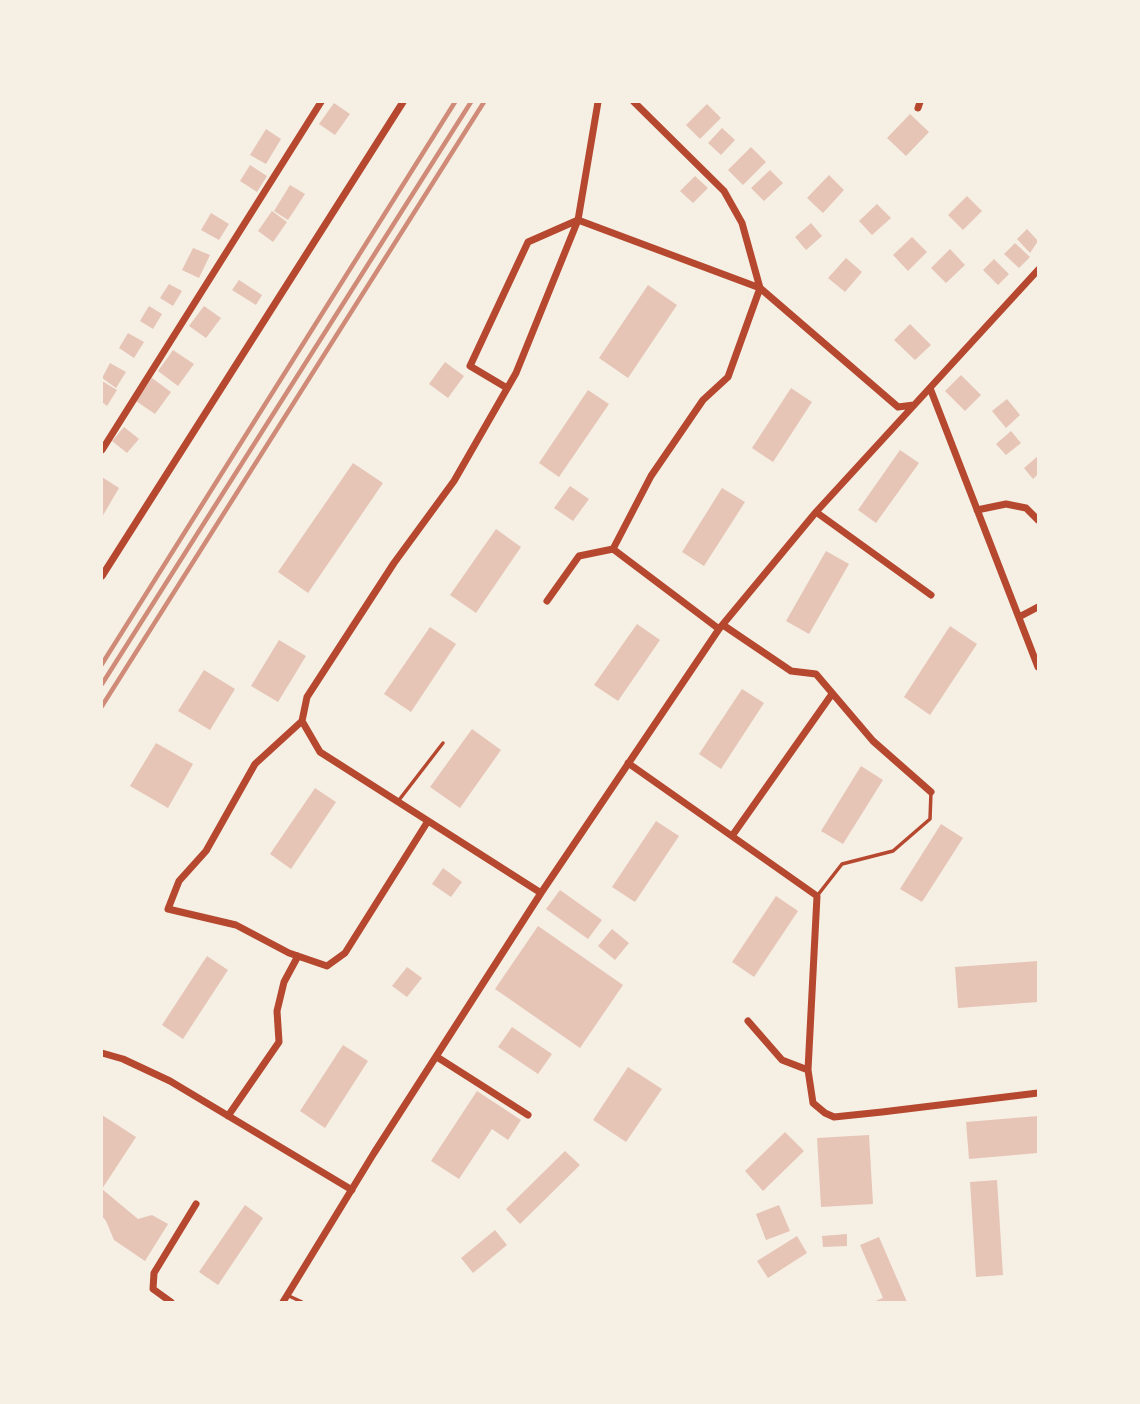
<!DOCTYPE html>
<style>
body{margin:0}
#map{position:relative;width:1140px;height:1404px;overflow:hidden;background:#f6efe4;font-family:"PT Sans Narrow",sans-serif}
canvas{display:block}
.frame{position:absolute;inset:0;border:103px solid #f6efe4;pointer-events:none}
</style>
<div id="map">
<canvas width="1140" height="1404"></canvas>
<div class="frame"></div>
</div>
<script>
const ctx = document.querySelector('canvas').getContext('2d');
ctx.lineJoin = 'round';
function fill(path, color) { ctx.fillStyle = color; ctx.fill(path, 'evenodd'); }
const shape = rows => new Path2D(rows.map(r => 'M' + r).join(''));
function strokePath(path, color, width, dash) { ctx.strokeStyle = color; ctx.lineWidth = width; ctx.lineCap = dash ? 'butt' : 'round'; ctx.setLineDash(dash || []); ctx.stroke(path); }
const building = shape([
 [334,103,350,114,335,135,319,124],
 [707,104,721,118,700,139,686,125],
 [910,114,929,132,906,156,887,138],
 [722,128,735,140,721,155,708,143],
 [266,129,281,139,266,164,250,155],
 [751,147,766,162,743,185,728,170],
 [250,165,267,176,257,192,240,181],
 [770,170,783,183,764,201,751,188],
 [829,175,844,190,823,213,807,198],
 [695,176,708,188,693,203,680,191],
 [290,185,305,194,288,220,274,211],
 [967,196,982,211,963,230,948,215],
 [877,204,891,218,872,235,859,221],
 [272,211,287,222,273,242,258,231],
 [211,213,229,224,219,240,201,230],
 [811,223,822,236,806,250,795,237],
 [1027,229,1038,241,1030,253,1017,239],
 [912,237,927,252,908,271,893,255],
 [1015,243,1030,257,1019,268,1004,254],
 [193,248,210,255,199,278,182,270],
 [950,249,965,265,946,283,931,268],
 [846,258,862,272,845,292,828,278],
 [994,259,1009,274,998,285,983,270],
 [239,280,262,295,256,305,232,290],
 [169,284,182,291,173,306,160,298],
 [648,285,677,305,628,378,599,358],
 [149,306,162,314,153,329,140,321],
 [204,306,221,318,206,338,189,326],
 [910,324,931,345,915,360,894,340],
 [128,333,144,342,134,358,119,348],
 [173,350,194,364,178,386,158,371],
 [445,362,464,376,448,398,429,384],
 [110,363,126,372,116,388,102,378],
 [961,375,981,395,965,411,945,391],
 [152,378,171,392,155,414,136,401],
 [102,381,117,390,107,406,102,402],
 [791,388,812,402,773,462,752,448],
 [588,390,609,404,559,477,539,463],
 [1007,399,1020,415,1006,428,992,411],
 [124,427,139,439,127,453,112,441],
 [1011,431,1021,443,1006,455,996,444],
 [900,450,919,463,876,523,858,510],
 [1038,456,1038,474,1033,479,1024,468],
 [353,463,383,483,308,593,278,572],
 [102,477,119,488,102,517],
 [570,486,589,499,573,521,554,508],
 [722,488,745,502,704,566,682,552],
 [496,529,521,547,476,613,450,595],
 [826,551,849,564,809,634,786,621],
 [637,624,660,640,618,701,594,685],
 [950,626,977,644,930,715,904,697],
 [430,627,456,644,411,712,384,694],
 [279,640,306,656,278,702,251,686],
 [204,670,235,689,210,730,178,711],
 [742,689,764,703,721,769,699,754],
 [472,729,501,750,460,808,430,787],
 [156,743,193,764,168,808,130,786],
 [861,766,883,780,843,844,821,831],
 [315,788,336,802,291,869,270,854],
 [656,821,679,836,635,902,612,887],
 [941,824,963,838,922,902,900,889],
 [443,868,462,882,451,897,432,884],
 [560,890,602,920,588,939,546,909],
 [776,896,798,911,754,977,732,962],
 [538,926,623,985,580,1048,495,989],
 [612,929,629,943,615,960,598,946],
 [207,956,228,970,183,1039,162,1025],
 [1038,961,1038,1002,958,1008,955,967],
 [407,967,422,978,407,997,392,986],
 [512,1027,552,1054,538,1074,498,1047],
 [343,1045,368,1061,325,1128,300,1111],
 [628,1067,662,1089,626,1142,593,1120],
 [477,1091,521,1120,508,1140,492,1129,459,1179,431,1161],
 [102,1115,136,1137,102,1189,138,1219,152,1215,168,1224,145,1261,114,1240,106,1221,102,1216],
 [1038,1116,1038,1153,969,1159,966,1122],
 [785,1132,804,1151,763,1191,745,1171],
 [869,1135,873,1204,821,1207,817,1138],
 [565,1151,580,1165,520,1224,506,1209],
 [997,1180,1003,1275,976,1277,970,1182],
 [245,1205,263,1218,218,1285,199,1272],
 [779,1205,790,1231,766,1240,756,1214],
 [495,1230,507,1245,473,1273,461,1258],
 [847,1234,847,1246,823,1247,822,1236],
 [797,1236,807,1253,768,1278,757,1261],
 [879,1237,907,1302,873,1302,883,1298,860,1245]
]);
const service = shape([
 [399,800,443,743],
 [817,896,842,864,893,851,930,819,931,792],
 [289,1296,302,1302]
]);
const minor = shape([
 [918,108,920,102],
 [507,388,470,366,528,242,578,220,760,288,898,407,914,405],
 [930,388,1038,667],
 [102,450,321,102],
 [977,510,1006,504,1026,508,1038,520],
 [816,512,931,595],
 [613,549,651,476,703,400,728,377,760,288,742,223,724,191,634,102],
 [102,576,403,102],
 [547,601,579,556,613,549,719,629],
 [1019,617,1038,607],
 [723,625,791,671,816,674,873,741,931,792],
 [302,721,320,752,541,893],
 [628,763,817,896,808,1070,813,1103,825,1113,834,1117,882,1112,1038,1093],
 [428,821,345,953,327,966,289,953,236,925,168,909,179,881,206,851,255,764,302,721,307,697,394,563,454,481,516,373,578,220,598,102],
 [732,836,832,694],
 [748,1021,782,1060,808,1070],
 [102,1053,123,1059,170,1081,352,1190],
 [437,1057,528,1115],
 [228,1116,279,1042,277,1011,284,982,298,956],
 [171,1302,153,1289,154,1273,196,1204],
 [283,1302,374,1153,541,893,719,629,816,512,1038,270]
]);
const rail = shape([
 [102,664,455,102],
 [102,684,471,102],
 [102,706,484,102]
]);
fill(building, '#e6c5b7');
strokePath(service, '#b5482f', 3.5);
strokePath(minor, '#b5482f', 7);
strokePath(rail, '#cf8b77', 4.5);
</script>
